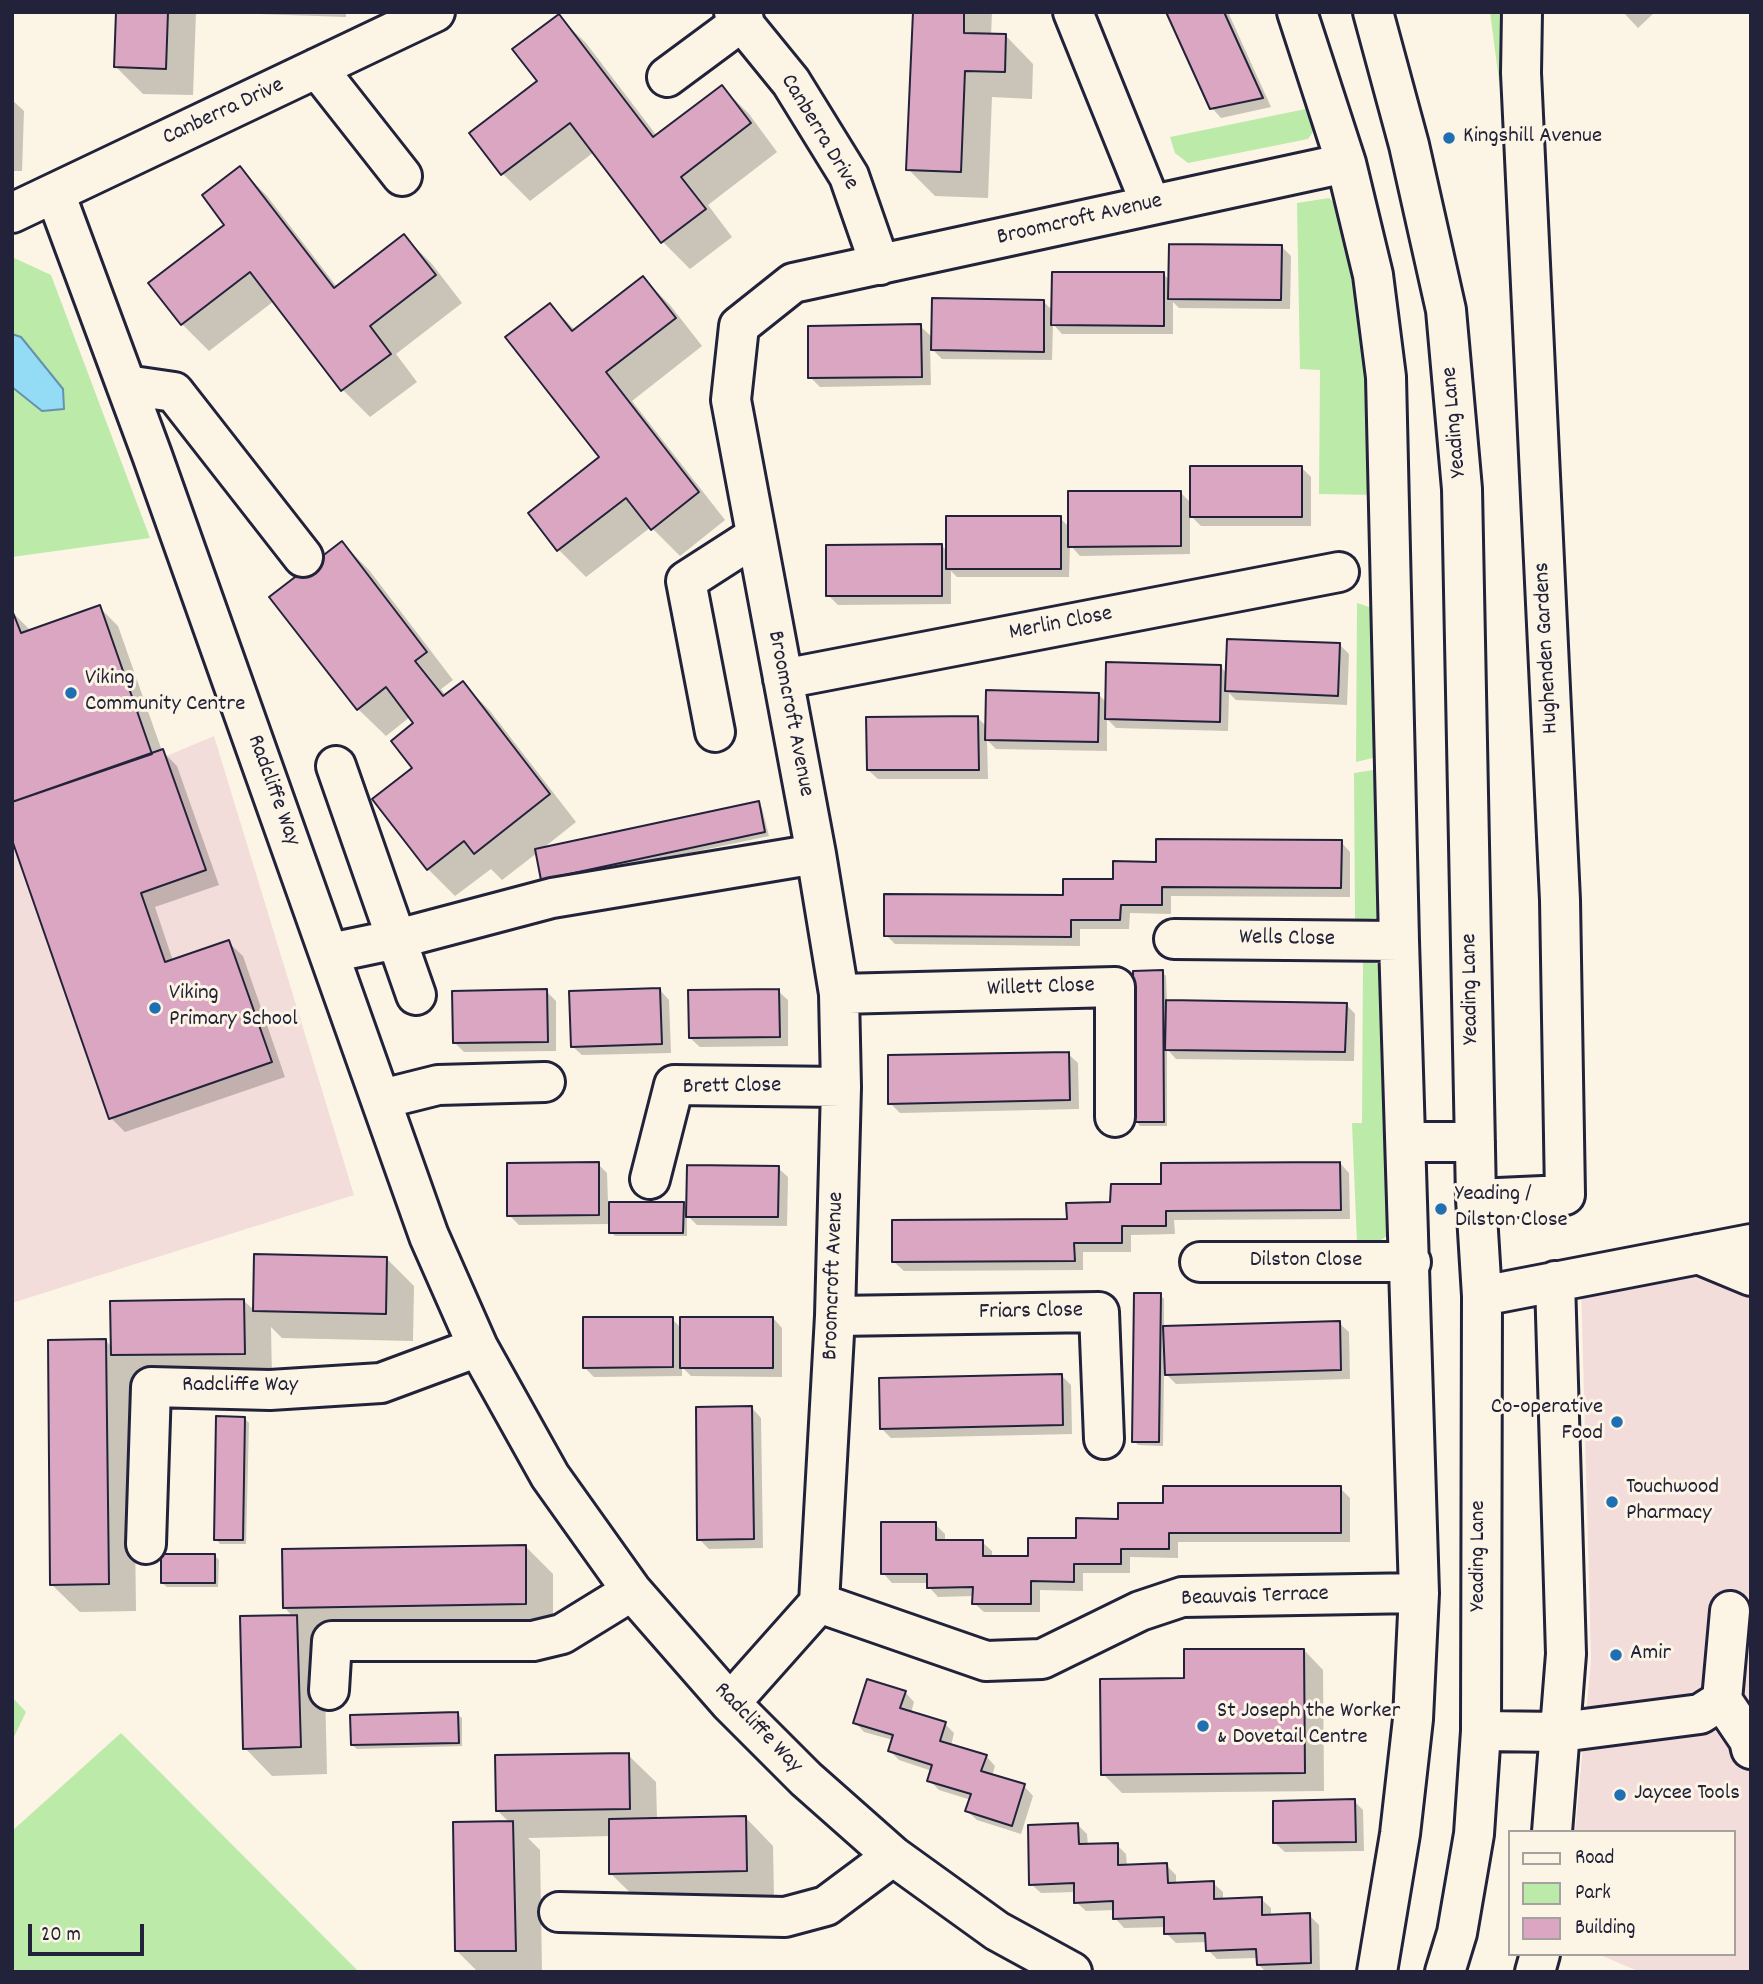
<!DOCTYPE html>
<style>
body{margin:0}
#map{position:relative;width:1763px;height:1984px;overflow:hidden;background:#fcf5e5;font-family:Dekko,sans-serif}
canvas{display:block}
.frame{position:absolute;inset:0;border:14px solid #22223b;pointer-events:none}
.legend{position:absolute;left:1508px;top:1830px;width:228px;height:126px;box-sizing:border-box;background:#fcf5e5;border:2px solid #a5a1a1;margin:0;padding:9px 12px;list-style:none;font-size:21px;color:#22223b}
.legend li{display:flex;align-items:center;gap:14px;height:35px}
.legend b{width:35px;border:2px solid #a5a1a1}
.scale{position:absolute;left:28px;top:1924px;width:116px;height:32px;box-sizing:border-box;border:4px solid #22223b;border-top:0;padding-left:9px;font-size:21px;line-height:24px;white-space:nowrap;color:#22223b;-webkit-text-stroke:5px #fcf5e5;paint-order:stroke}
</style>
<div id="map">
<canvas width="1763" height="1984"></canvas>
<div class="frame"></div>
<ul class="legend">
<li><b style="height:9px;background:#fcf5e5"></b>Road</li>
<li><b style="height:19px;background:#bceaa8"></b>Park</li>
<li><b style="height:19px;background:#daa6c1"></b>Building</li>
</ul>
<div class="scale">20 m</div>
</div>
<script>
const ctx = document.querySelector('canvas').getContext('2d');
ctx.lineJoin = 'round';
function fill(path, color) { ctx.fillStyle = color; ctx.fill(path, 'evenodd'); }
const shape = rows => new Path2D(rows.map(r => 'M' + r).join(''));
function strokePath(path, color, width, dash) { ctx.strokeStyle = color; ctx.lineWidth = width; ctx.lineCap = dash ? 'butt' : 'round'; ctx.setLineDash(dash || []); ctx.stroke(path); }
function drawText(font, color, halo, rows, align = 'center') {
  ctx.font = font + ' Dekko,sans-serif'; ctx.lineWidth = 6; ctx.setLineDash([]); ctx.textBaseline = 'middle'; ctx.strokeStyle = halo; ctx.fillStyle = color; for (const [text, x, y, turn = 0] of rows) {
    ctx.save(); ctx.translate(x, y); ctx.rotate((+turn || 0) * Math.PI / 180); ctx.textAlign = isNaN(turn) ? turn : align; if (halo) ctx.strokeText(text, 0, 0); ctx.fillText(text, 0, 0); ctx.restore();
  }
}
const built = shape([
 [214,736,354,1195,12,1303,12,821],
 [1751,1253,1751,1972,1640,1972,1598,1954,1733,1954,1733,1832,1575,1832,1591,1660,1581,1284]
]);
const green = shape([
 [1490,12,1512,12,1506,134],
 [1320,106,1322,119,1308,139,1188,163,1175,153,1170,137],
 [1329,198,1351,220,1378,383,1378,495,1319,494,1320,370,1300,369,1297,203],
 [12,257,51,275,150,538,12,557],
 [1357,603,1382,611,1385,755,1356,762],
 [1399,766,1388,912,1379,918,1355,920,1354,773],
 [1363,959,1378,964,1390,973,1396,1230,1381,1240,1357,1243,1352,1123,1362,1123],
 [12,1697,26,1712,12,1741],
 [121,1733,359,1972,12,1972,12,1831]
]);
const water = shape([
 [12,334,21,337,63,389,64,409,42,411,12,387,12,334]
]);
const shadow = shape([
 [117,12,196,12,193,95,143,94,115,66],
 [200,12,346,12,346,17],
 [914,12,992,12,991,36,1006,36,1033,64,1032,99,992,97,988,198,935,196,908,169],
 [1168,12,1228,12,1271,107,1221,118,1212,108],
 [1623,12,1655,12,1638,28],
 [558,16,586,43,657,136,722,87,749,114,777,152,708,205,732,237,690,269,663,242,594,152,530,201,503,174,472,133,539,81],
 [12,100,24,111,22,171,12,171],
 [240,168,267,196,337,287,404,236,432,264,462,303,396,354,417,382,370,417,343,390,274,301,209,351,182,324,227,225],
 [1282,247,1291,256,1290,309,1179,308,1173,302,1173,334,1062,334,1053,324,1052,360,942,359,930,347,931,385,820,387,810,377,920,326,933,338,1043,301,1053,311,1163,274,1170,280],
 [643,278,670,305,702,346,632,401,725,520,680,556,651,527,586,577,559,550,530,513,601,458,550,305,575,330],
 [1301,467,1311,477,1311,526,1201,526,1190,515,1190,554,1080,556,1070,545,1069,577,957,577,951,571,951,604,838,605,828,595,941,545,948,552,1060,518,1070,528,1180,492,1192,504],
 [342,543,369,570,453,680,441,689,446,696,463,683,490,711,576,822,542,849,758,803,762,808,769,836,547,883,543,879,537,853,502,880,491,869,455,896,428,869,414,768,416,723,410,717,386,736,358,709],
 [99,607,118,626,162,751,177,766,219,885,155,907,173,961,228,942,243,956,285,1077,125,1132,111,1118,12,612,31,631],
 [1340,645,1349,654,1347,705,1236,700,1229,693,1228,731,1116,728,1107,719,1107,751,996,749,987,740,988,779,878,779,868,770,978,718,987,727,1098,694,1107,703,1220,666,1227,674],
 [1341,842,1350,852,1350,897,1171,896,1171,914,1130,913,1129,929,1080,929,1080,946,895,944,886,935,1065,897,1158,863],
 [1162,972,1166,976,1167,1001,1346,1004,1355,1014,1354,1061,1176,1059,1167,1049,1167,1126,1140,1126,1136,1121],
 [660,990,669,1000,671,1053,582,1055,572,1046],
 [546,991,556,1001,556,1051,464,1052,454,1042],
 [778,991,788,1000,788,1046,700,1047,690,1038],
 [1068,1054,1078,1063,1079,1109,900,1113,890,1103],
 [1340,1163,1349,1173,1350,1219,1174,1220,1175,1234,1131,1235,1131,1252,1083,1252,1083,1270,904,1271,894,1262,1068,1221,1112,1204],
 [598,1164,607,1173,608,1203,683,1204,688,1209,778,1168,788,1177,787,1226,697,1225,687,1215,687,1236,615,1236,611,1232,611,1224,519,1225,509,1215],
 [256,1256,386,1258,414,1286,413,1341,282,1338,271,1327,272,1380,140,1382,133,1375,136,1611,80,1612,52,1585,106,1341,113,1348,244,1301,255,1311],
 [1160,1295,1164,1299,1164,1327,1339,1323,1349,1332,1350,1379,1176,1384,1164,1372,1163,1446,1138,1445,1134,1441],
 [773,1318,782,1328,782,1377,691,1376,682,1367,682,1376,594,1377,585,1368,672,1319,682,1329],
 [1061,1375,1071,1385,1072,1434,891,1438,881,1428],
 [752,1408,761,1418,763,1548,709,1549,699,1539],
 [245,1419,249,1423,246,1544,220,1544,216,1539],
 [1340,1488,1350,1498,1350,1542,1178,1542,1178,1558,1130,1557,1130,1573,1083,1573,1083,1591,1040,1590,1040,1612,984,1612,974,1603,974,1596,938,1597,929,1587,929,1583,892,1583,883,1573,935,1524,945,1534,945,1542,982,1542,992,1551,992,1558,1029,1558,1165,1505],
 [525,1546,553,1574,553,1631,324,1644,327,1774,272,1776,245,1748,293,1617,285,1608],
 [215,1556,219,1560,218,1587,167,1587,162,1583],
 [1304,1650,1323,1670,1324,1791,1122,1793,1103,1774,1185,1680],
 [905,1692,914,1702,911,1713,945,1724,954,1733,951,1746,986,1756,995,1766,992,1776,1024,1786,1033,1796,1021,1834,977,1820,967,1811,971,1800,939,1790,929,1780,932,1771,899,1760,890,1751,893,1740,864,1732,855,1722],
 [457,1714,462,1718,462,1746,357,1749,352,1745],
 [628,1755,656,1782,657,1820,746,1818,773,1846,774,1898,639,1901,611,1874,611,1836,528,1838,540,1850,542,1972,478,1972,457,1951,510,1823,497,1810],
 [1354,1801,1363,1810,1364,1851,1285,1852,1275,1843],
 [1078,1825,1087,1834,1088,1846,1117,1845,1126,1854,1127,1867,1166,1865,1176,1875,1176,1884,1213,1883,1223,1892,1223,1900,1261,1899,1271,1908,1271,1916,1309,1915,1319,1925,1320,1972,1266,1972,1259,1965,1258,1958,1217,1959,1208,1950,1207,1942,1176,1943,1166,1933,1166,1927,1124,1928,1115,1918,1115,1910,1086,1911,1076,1902,1076,1892,1041,1893,1031,1884]
]);
const building = shape([
 [116,12,168,12,166,69,114,67,116,12],
 [913,12,964,12,964,33,1006,34,1005,72,965,71,961,172,906,170,913,12],
 [1166,12,1224,12,1263,98,1210,109,1166,12],
 [559,14,653,137,722,85,751,123,681,177,706,209,661,243,570,123,501,175,469,133,537,81,512,49,559,14],
 [240,166,334,288,404,234,436,275,370,326,391,354,341,391,250,272,181,325,148,283,224,225,202,195,240,166],
 [1169,244,1282,245,1281,300,1168,299,1169,244],
 [1052,272,1164,272,1164,326,1051,325,1052,272],
 [643,276,676,318,606,372,699,492,651,530,626,498,557,551,528,513,599,457,505,337,550,303,572,331,643,276],
 [932,298,1044,300,1044,352,931,350,932,298],
 [921,324,922,377,808,378,808,326,921,324],
 [1190,466,1302,466,1302,517,1190,517,1190,466],
 [1068,491,1181,491,1181,546,1068,547,1068,491],
 [946,516,1061,516,1061,569,946,569,946,516],
 [342,541,427,652,415,661,443,696,463,681,550,794,474,854,464,841,427,870,372,799,412,768,391,741,413,723,386,687,357,710,269,597,342,541],
 [942,544,942,596,826,596,826,545,942,544],
 [100,605,152,754,12,802,12,610,21,633,100,605],
 [1227,639,1340,643,1338,696,1225,691,1227,639],
 [1106,662,1221,665,1220,722,1105,719,1106,662],
 [986,690,1099,693,1098,742,985,740,986,690],
 [978,716,979,770,867,770,866,717,978,716],
 [163,749,206,870,141,893,165,962,229,940,272,1062,109,1119,12,840,12,802,163,749],
 [759,801,765,832,541,880,535,849,759,801],
 [1156,839,1342,840,1341,888,1162,887,1162,905,1121,905,1120,920,1071,920,1071,937,884,936,884,894,1063,895,1063,879,1113,879,1113,861,1156,862,1156,839],
 [1163,970,1164,1122,1134,1122,1133,971,1163,970],
 [660,988,662,1044,571,1047,569,991,660,988],
 [547,989,548,1042,453,1043,452,991,547,989],
 [779,989,780,1037,689,1038,688,990,779,989],
 [1166,1000,1347,1003,1345,1052,1165,1050,1166,1000],
 [1069,1052,1070,1100,888,1104,888,1055,1069,1052],
 [599,1162,599,1215,507,1216,507,1163,599,1162],
 [1340,1162,1341,1210,1166,1211,1166,1226,1122,1226,1122,1243,1074,1243,1075,1261,892,1262,892,1220,1067,1219,1066,1203,1110,1202,1111,1184,1161,1184,1161,1163,1340,1162],
 [687,1165,779,1166,778,1217,686,1217,687,1165],
 [609,1202,684,1202,683,1233,609,1233,609,1202],
 [254,1254,387,1257,386,1314,253,1311,254,1254],
 [1134,1293,1161,1293,1159,1442,1132,1442,1134,1293],
 [244,1299,245,1354,111,1355,110,1301,244,1299],
 [583,1317,673,1317,673,1367,583,1368,583,1317],
 [680,1317,773,1317,773,1368,680,1368,680,1317],
 [1340,1321,1341,1370,1165,1375,1163,1326,1340,1321],
 [106,1339,109,1584,50,1585,48,1340,106,1339],
 [1062,1374,1063,1425,880,1429,879,1378,1062,1374],
 [752,1406,754,1539,697,1540,696,1407,752,1406],
 [216,1416,245,1417,243,1540,214,1540,216,1416],
 [1163,1486,1341,1486,1341,1533,1169,1533,1169,1549,1121,1549,1121,1564,1074,1564,1074,1582,1031,1581,1031,1604,972,1604,973,1587,927,1588,927,1574,881,1574,881,1522,936,1522,936,1540,983,1540,983,1556,1028,1556,1028,1538,1076,1538,1076,1518,1118,1519,1118,1503,1163,1503,1163,1486],
 [526,1545,526,1604,283,1608,282,1549,526,1545],
 [161,1554,215,1554,215,1583,161,1583,161,1554],
 [297,1615,301,1747,243,1749,240,1616,297,1615],
 [1184,1649,1304,1649,1305,1773,1101,1775,1100,1679,1184,1678,1184,1649],
 [867,1679,906,1691,900,1708,946,1722,940,1741,987,1755,981,1771,1025,1784,1012,1826,965,1811,971,1794,927,1781,932,1765,888,1751,893,1735,853,1723,867,1679],
 [458,1712,459,1743,351,1745,350,1715,458,1712],
 [629,1753,630,1809,496,1811,495,1755,629,1753],
 [1355,1799,1356,1842,1273,1843,1273,1801,1355,1799],
 [746,1816,747,1871,609,1874,609,1819,746,1816],
 [513,1821,516,1951,455,1951,453,1822,513,1821],
 [1078,1823,1079,1844,1118,1843,1118,1865,1167,1863,1168,1883,1214,1881,1214,1899,1262,1897,1262,1915,1310,1913,1311,1963,1257,1965,1256,1949,1206,1951,1205,1933,1164,1934,1164,1917,1113,1919,1113,1901,1074,1903,1074,1883,1029,1885,1028,1825,1078,1823]
]);
const minor = shape([
 [734,12,791,82,849,176,880,265],
 [1073,12,1151,205],
 [1297,12,1346,163,1373,275,1386,377,1399,941,1419,1593,1413,1719,1400,1834,1377,1972],
 [1373,12,1409,145,1446,310,1462,489,1476,1199,1482,1296,1481,1731,1474,1834,1457,1933,1445,1972],
 [317,68,402,176],
 [667,77,744,20],
 [55,193,152,455,429,1236,478,1347,550,1476,632,1591,730,1703,806,1779,893,1856,997,1931,1072,1972],
 [12,213,435,12],
 [126,385,174,392,303,557],
 [783,679,1339,572],
 [715,732,686,581,756,536],
 [336,766,416,995],
 [1174,939,1399,941],
 [330,953,397,939,552,898,816,854],
 [839,994,1115,987,1115,1117],
 [382,1099,438,1085,545,1082],
 [1406,1142,1475,1142],
 [650,1179,674,1085,841,1087],
 [1476,1199,1565,1195,1560,900,1521,73,1522,12],
 [1698,1254,1751,1276],
 [1200,1262,1411,1262],
 [1482,1296,1751,1244],
 [835,1316,1099,1312,1104,1439],
 [146,1544,151,1387,270,1390,381,1383,478,1347],
 [819,1603,986,1661,1042,1659,1140,1611,1182,1597,1419,1593],
 [329,1690,332,1641,533,1641,562,1634,632,1591],
 [1722,1700,1749,1740,1751,1749],
 [730,1703,819,1603,835,1316,841,1087,839,994,816,854,731,400,739,326,793,283,1346,163],
 [1481,1731,1561,1732,1700,1714,1722,1700,1730,1611],
 [1552,1832,1566,1654,1555,1281],
 [559,1912,785,1917,826,1906,893,1856],
 [1535,1972,1540,1954]
]);
const markers = [
 [1449,138,7,"#1f6fb2"],
 [71,693,7,"#1f6fb2"],
 [155,1008,7,"#1f6fb2"],
 [1441,1209,7,"#1f6fb2"],
 [1617,1422,7,"#1f6fb2"],
 [1612,1502,7,"#1f6fb2"],
 [1616,1655,7,"#1f6fb2"],
 [1203,1726,7,"#1f6fb2"],
 [1620,1795,7,"#1f6fb2"]
];
const streetNames = [
 ["Canberra Drive",224,113,-25],
 ["Canberra Drive",818,133,59],
 ["Broomcroft Avenue",1080,221,-13],
 ["Yeading Lane",1456,422,-95],
 ["Merlin Close",1061,625,-11],
 ["Hughenden Gardens",1548,648,-93],
 ["Broomcroft Avenue",789,714,79],
 ["Radcliffe Way",272,791,70],
 ["Wells Close",1287,940,1],
 ["Willett Close",1041,989,-2],
 ["Yeading Lane",1472,989,-91],
 ["Brett Close",732,1088,-1],
 ["Dilston Close",1306,1262],
 ["Broomcroft Avenue",835,1276,-88],
 ["Friars Close",1031,1313,-1],
 ["Radcliffe Way",240,1387],
 ["Yeading Lane",1480,1556,-90],
 ["Beauvais Terrace",1255,1598,-2],
 ["Radcliffe Way",757,1729,46]
];
const poiNames = [
 ["Kingshill Avenue",1463,138],
 ["Viking",85,680],
 ["Community Centre",85,706],
 ["Viking",169,995],
 ["Primary School",169,1021],
 ["Yeading /",1455,1196],
 ["Dilston Close",1455,1222],
 ["Co-operative",1603,1409,"right"],
 ["Food",1603,1435,"right"],
 ["Touchwood",1626,1489],
 ["Pharmacy",1626,1515],
 ["Amir",1630,1655],
 ["St Joseph the Worker",1217,1713],
 ["& Dovetail Centre",1217,1739],
 ["Jaycee Tools",1634,1795]
];
fill(built, '#f2ddda');
fill(green, '#bceaa8');
fill(water, '#94dcf6');
strokePath(water, '#6692ab', 2);
fill(shadow, '#0003');
fill(building, '#daa6c1');
strokePath(building, '#22223b', 2);
strokePath(minor, '#22223b', 44);
strokePath(minor, '#fcf5e5', 38);
for (const [x, y, r, color] of markers) { const dot = new Path2D(); dot.arc(x, y, r, 0, 2 * Math.PI); ctx.fillStyle = color; ctx.fill(dot); strokePath(dot, '#fcf5e5', 2.5); }
drawText('23px', '#22223b', '#fcf5e5', streetNames);
drawText('23px', '#22223b', '#fcf5e5', poiNames, 'left');
</script>
